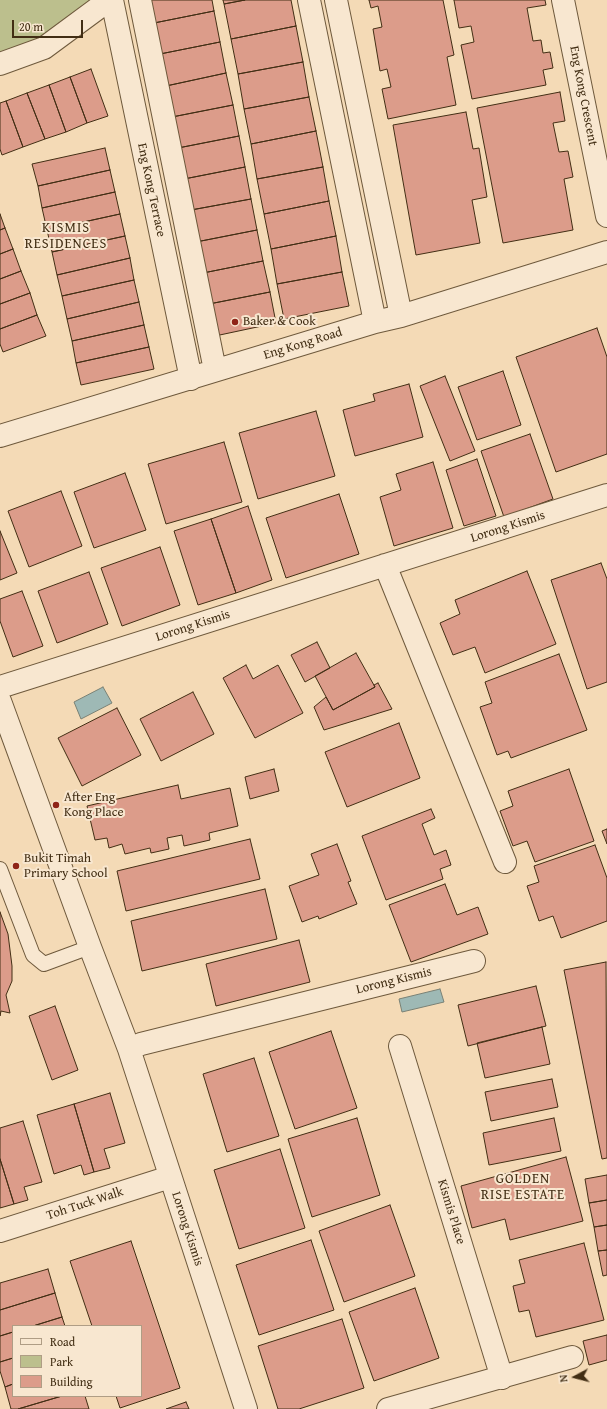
<!DOCTYPE html>
<style>
body{margin:0}
#map{position:relative;width:607px;height:1409px;overflow:hidden;background:#f4dab6;font-family:"Gentium Book Plus",serif}
canvas{display:block}
.legend{position:absolute;left:12px;top:1325px;width:130px;height:72px;box-sizing:border-box;background:#f8e7d0;border:1px solid #af9d85;margin:0;padding:5px 7px;list-style:none;font-size:12px;color:#422e14}
.legend li{display:flex;align-items:center;gap:8px;height:20px}
.legend b{width:20px;border:1px solid #af9d85}
.north{position:absolute;left:555px;top:1357px;width:40px;height:40px;-webkit-text-stroke:3px #f8e7d0;paint-order:stroke;rotate:263deg;font-size:11px;font-weight:700;line-height:16px;text-align:center;color:#422e14}
.north::after{content:'';display:block;margin:auto;width:14px;height:18px;background:#422e14;clip-path:polygon(50% 0,100% 100%,50% 72%,0 100%)}
.scale{position:absolute;left:12px;top:20px;width:71px;height:18px;box-sizing:border-box;border:2px solid #422e14;border-top:0;padding-left:5px;font-size:12px;line-height:14px;white-space:nowrap;color:#422e14;-webkit-text-stroke:3px #f8e7d0;paint-order:stroke}
</style>
<div id="map">
<canvas width="607" height="1409"></canvas>
<ul class="legend">
<li><b style="height:5px;background:#f8e7d0"></b>Road</li>
<li><b style="height:11px;background:#bcbf8d"></b>Park</li>
<li><b style="height:11px;background:#dc9c8a"></b>Building</li>
</ul>
<div class="north">N</div>
<div class="scale">20 m</div>
</div>
<script>
const ctx = document.querySelector('canvas').getContext('2d');
ctx.lineJoin = 'round';
function fill(path, color) { ctx.fillStyle = color; ctx.fill(path, 'evenodd'); }
const shape = rows => new Path2D(rows.map(r => 'M' + r).join(''));
function strokePath(path, color, width, dash) { ctx.strokeStyle = color; ctx.lineWidth = width; ctx.lineCap = dash ? 'butt' : 'round'; ctx.setLineDash(dash || []); ctx.stroke(path); }
function drawText(font, color, halo, rows, align = 'center') {
  ctx.font = font + ' "Gentium Book Plus",serif'; ctx.lineWidth = 4; ctx.setLineDash([]); ctx.textBaseline = 'middle'; ctx.strokeStyle = halo; ctx.fillStyle = color; for (const [text, x, y, turn = 0] of rows) {
    ctx.save(); ctx.translate(x, y); ctx.rotate((+turn || 0) * Math.PI / 180); ctx.textAlign = isNaN(turn) ? turn : align; if (halo) ctx.strokeText(text, 0, 0); ctx.fillText(text, 0, 0); ctx.restore();
  }
}
const green = shape([
 [0,0,107,0,0,62]
]);
const water = shape([
 [103,687,112,703,81,719,74,702,103,687],
 [440,989,444,1002,402,1012,399,999,440,989]
]);
const building = shape([
 [149,0,212,0,214,11,154,23,149,0],
 [223,0,245,0,224,4,223,0],
 [245,0,291,0,296,26,231,39,224,4,245,0],
 [369,0,443,0,454,55,447,57,456,105,388,119,382,89,391,87,387,69,380,71,373,29,382,27,378,6,371,8,369,0],
 [454,0,545,0,546,5,527,8,533,41,541,40,543,53,550,52,553,68,543,70,546,85,472,99,461,45,474,42,471,26,459,28,454,0],
 [214,11,220,42,160,54,154,23,214,11],
 [296,26,303,62,238,74,231,39,296,26],
 [220,42,226,73,166,86,160,54,220,42],
 [303,62,309,97,244,109,238,74,303,62],
 [91,69,108,116,87,123,70,77,91,69],
 [226,73,233,105,172,117,166,86,226,73],
 [70,77,87,123,66,132,49,85,70,77],
 [49,85,66,132,45,139,27,93,49,85],
 [560,92,565,121,553,123,559,152,568,151,573,177,564,179,573,230,503,243,477,108,560,92],
 [27,93,45,139,23,147,6,101,27,93],
 [309,97,316,131,251,144,244,109,309,97],
 [6,101,23,147,2,155,0,149,0,103,6,101],
 [233,105,239,136,178,148,172,117,233,105],
 [466,112,473,149,479,148,487,197,472,200,480,243,416,255,393,125,466,112],
 [316,131,323,167,257,179,251,144,316,131],
 [239,136,245,167,184,179,178,148,239,136],
 [105,148,110,170,38,186,32,164,105,148],
 [245,167,251,199,191,210,184,179,245,167],
 [323,167,329,201,264,214,257,179,323,167],
 [110,170,115,192,42,208,38,186,110,170],
 [115,192,120,214,47,230,42,208,115,192],
 [251,199,257,230,196,242,191,210,251,199],
 [329,201,336,236,271,249,264,214,329,201],
 [0,214,5,228,0,230,0,214],
 [120,214,125,236,52,252,47,230,120,214],
 [5,228,13,249,0,254,0,230,5,228],
 [257,230,263,261,203,273,196,242,257,230],
 [125,236,130,258,57,275,52,252,125,236],
 [336,236,342,272,277,284,271,249,336,236],
 [13,249,21,271,0,279,0,254,13,249],
 [130,258,134,280,62,296,57,275,130,258],
 [263,261,270,292,209,304,203,273,263,261],
 [21,271,30,293,0,304,0,279,21,271],
 [342,272,349,306,284,319,277,284,342,272],
 [134,280,139,302,67,319,62,296,134,280],
 [270,292,276,323,215,336,209,304,270,292],
 [30,293,37,315,0,329,0,304,30,293],
 [139,302,144,325,72,341,67,319,139,302],
 [37,315,46,336,3,352,0,344,0,329,37,315],
 [144,325,149,347,76,363,72,341,144,325],
 [597,328,607,357,607,454,556,472,516,357,597,328],
 [149,347,154,369,81,385,76,363,149,347],
 [503,371,521,425,477,440,458,387,503,371],
 [445,376,475,451,450,461,420,386,445,376],
 [409,384,423,437,355,456,343,410,375,401,373,394,409,384],
 [316,411,335,476,258,499,239,433,316,411],
 [530,434,553,499,504,517,481,451,530,434],
 [224,442,242,502,166,524,148,464,224,442],
 [477,459,496,516,464,526,446,470,477,459],
 [433,462,453,528,394,546,380,497,401,490,396,474,433,462],
 [125,473,146,530,94,548,74,492,125,473],
 [61,491,82,546,29,567,8,511,61,491],
 [339,494,359,554,286,578,266,518,339,494],
 [248,506,272,580,236,593,211,519,248,506],
 [211,519,236,593,198,605,174,531,211,519],
 [0,531,17,573,0,580,0,531],
 [160,547,180,605,122,626,101,568,160,547],
 [601,563,607,579,607,682,587,689,551,580,601,563],
 [527,571,556,644,485,673,475,647,453,655,440,623,460,614,455,600,527,571],
 [89,572,108,624,57,643,38,591,89,572],
 [22,591,43,646,13,657,0,621,0,599,22,591],
 [317,642,330,668,305,682,291,655,317,642],
 [356,653,375,687,333,710,315,676,356,653],
 [559,654,587,730,511,758,508,751,497,755,480,707,492,703,485,682,559,654],
 [246,665,253,679,278,665,303,713,255,738,223,678,246,665],
 [378,683,392,709,324,730,314,707,326,697,333,710,375,687,374,685,378,683],
 [193,692,214,734,161,761,140,719,193,692],
 [117,708,141,755,82,786,58,738,117,708],
 [399,723,420,778,347,807,325,752,399,723],
 [274,769,279,791,250,799,245,777,274,769],
 [569,769,594,841,535,862,527,841,513,846,500,811,513,806,508,791,569,769],
 [178,785,181,799,230,788,238,826,209,833,210,840,184,846,182,835,167,838,169,849,151,853,150,848,125,854,122,844,109,848,107,838,95,840,87,806,178,785],
 [431,809,435,818,422,824,434,855,446,850,451,865,440,869,443,879,386,900,362,836,431,809],
 [607,829,607,844,602,831,607,829],
 [250,839,260,879,126,911,117,871,250,839],
 [337,844,351,881,348,882,357,904,319,919,318,916,302,922,289,886,319,875,311,854,337,844],
 [595,845,607,878,607,921,561,938,553,916,539,921,527,886,539,882,534,866,595,845],
 [445,884,457,915,478,907,488,934,411,962,389,905,445,884],
 [265,889,277,939,142,971,131,921,265,889],
 [0,912,8,934,12,966,12,981,6,995,10,1013,1,1011,0,1016,0,912],
 [299,940,310,982,216,1006,206,964,299,940],
 [606,962,607,1158,602,1159,564,970,606,962],
 [536,986,546,1026,468,1046,458,1005,536,986],
 [55,1006,78,1070,52,1080,29,1016,55,1006],
 [542,1027,550,1064,485,1078,477,1043,542,1027],
 [331,1031,357,1108,295,1129,269,1052,331,1031],
 [254,1058,279,1136,227,1152,203,1074,254,1058],
 [552,1079,558,1107,491,1121,485,1092,552,1079],
 [110,1093,125,1143,104,1149,110,1168,94,1172,74,1104,110,1093],
 [74,1104,94,1172,84,1175,81,1165,54,1174,37,1115,74,1104],
 [357,1118,380,1195,312,1217,288,1139,357,1118],
 [554,1118,561,1151,489,1165,483,1133,554,1118],
 [23,1121,42,1182,24,1187,28,1200,14,1204,0,1159,0,1128,23,1121],
 [280,1149,305,1228,239,1249,214,1170,280,1149],
 [566,1157,583,1221,510,1240,505,1219,472,1228,461,1186,566,1157],
 [0,1159,14,1204,0,1208,0,1159],
 [607,1175,607,1200,589,1203,585,1179,607,1175],
 [607,1200,607,1225,594,1227,589,1203,607,1200],
 [390,1205,415,1276,344,1302,319,1231,390,1205],
 [607,1225,607,1250,598,1251,594,1227,607,1225],
 [311,1240,334,1310,259,1335,236,1265,311,1240],
 [131,1241,180,1388,120,1408,116,1396,141,1396,141,1326,92,1326,70,1261,131,1241],
 [584,1243,604,1320,536,1337,529,1310,519,1312,513,1286,525,1283,519,1260,584,1243],
 [607,1250,607,1275,603,1276,598,1251,607,1250],
 [48,1269,55,1293,0,1310,0,1283,48,1269],
 [415,1288,439,1358,374,1381,349,1312,415,1288],
 [55,1293,62,1317,33,1326,13,1326,13,1332,0,1336,0,1310,55,1293],
 [62,1317,65,1326,33,1326,62,1317],
 [342,1319,364,1388,299,1409,278,1409,258,1346,342,1319],
 [13,1332,13,1358,0,1362,0,1336,13,1332],
 [607,1335,607,1360,589,1365,583,1341,607,1335],
 [13,1358,13,1384,5,1387,0,1371,0,1362,13,1358],
 [13,1384,13,1396,62,1396,18,1409,11,1409,5,1387,13,1384],
 [62,1396,85,1396,89,1409,18,1409,62,1396],
 [186,1402,189,1409,166,1409,186,1402]
]);
const lane = shape([
 [0,869,33,955,44,964,90,947]
]);
const street = shape([
 [112,0,191,379],
 [140,0,215,370],
 [309,0,375,322],
 [336,0,401,316],
 [563,0,607,216],
 [0,64,44,48,109,0],
 [0,436,375,322,401,316,607,252],
 [385,565,505,862],
 [0,687,607,495],
 [0,701,90,947,129,1049,246,1409],
 [400,1046,502,1378],
 [129,1049,141,1044,474,961],
 [0,1231,170,1177],
 [388,1409,572,1357]
]);
const markers = [
 [235,322,4,"#8f2418"],
 [56,805,4,"#8f2418"],
 [16,866,4,"#8f2418"]
];
const streetNames = [
 ["Eng Kong Crescent",583,96,79],
 ["Eng Kong Terrace",151,190,78],
 ["Eng Kong Road",303,344,-17],
 ["Lorong Kismis",508,527,-18],
 ["Lorong Kismis",193,626,-18],
 ["Lorong Kismis",394,981,-14],
 ["Toh Tuck Walk",85,1204,-18],
 ["Kismis Place",451,1212,73],
 ["Lorong Kismis",187,1229,72]
];
const poiNames = [
 ["Baker & Cook",243,322],
 ["After Eng",64,798],
 ["Kong Place",64,813],
 ["Bukit Timah",24,859],
 ["Primary School",24,874]
];
const neighbourhoodNames = [
 ["KISMIS",66,228],
 ["RESIDENCES",66,244],
 ["GOLDEN",523,1179],
 ["RISE ESTATE",523,1195]
];
fill(green, '#bcbf8d');
fill(water, '#9eb9b5');
strokePath(water, '#798175', 1);
fill(building, '#dc9c8a');
strokePath(building, '#422e14', 1);
strokePath(lane, '#6e593c', 16);
strokePath(street, '#6e593c', 24);
strokePath(lane, '#f8e7d0', 14);
strokePath(street, '#f8e7d0', 22);
for (const [x, y, r, color] of markers) { const dot = new Path2D(); dot.arc(x, y, r, 0, 2 * Math.PI); ctx.fillStyle = color; ctx.fill(dot); strokePath(dot, '#f8e7d0', 1.5); }
drawText('13px', '#422e14', '#f8e7d0', streetNames);
drawText('13px', '#422e14', '#f8e7d0', poiNames, 'left');
ctx.letterSpacing = '1px';
drawText('14px', '#422e14', '#f8e7d0', neighbourhoodNames);
ctx.letterSpacing = '0px';
</script>
